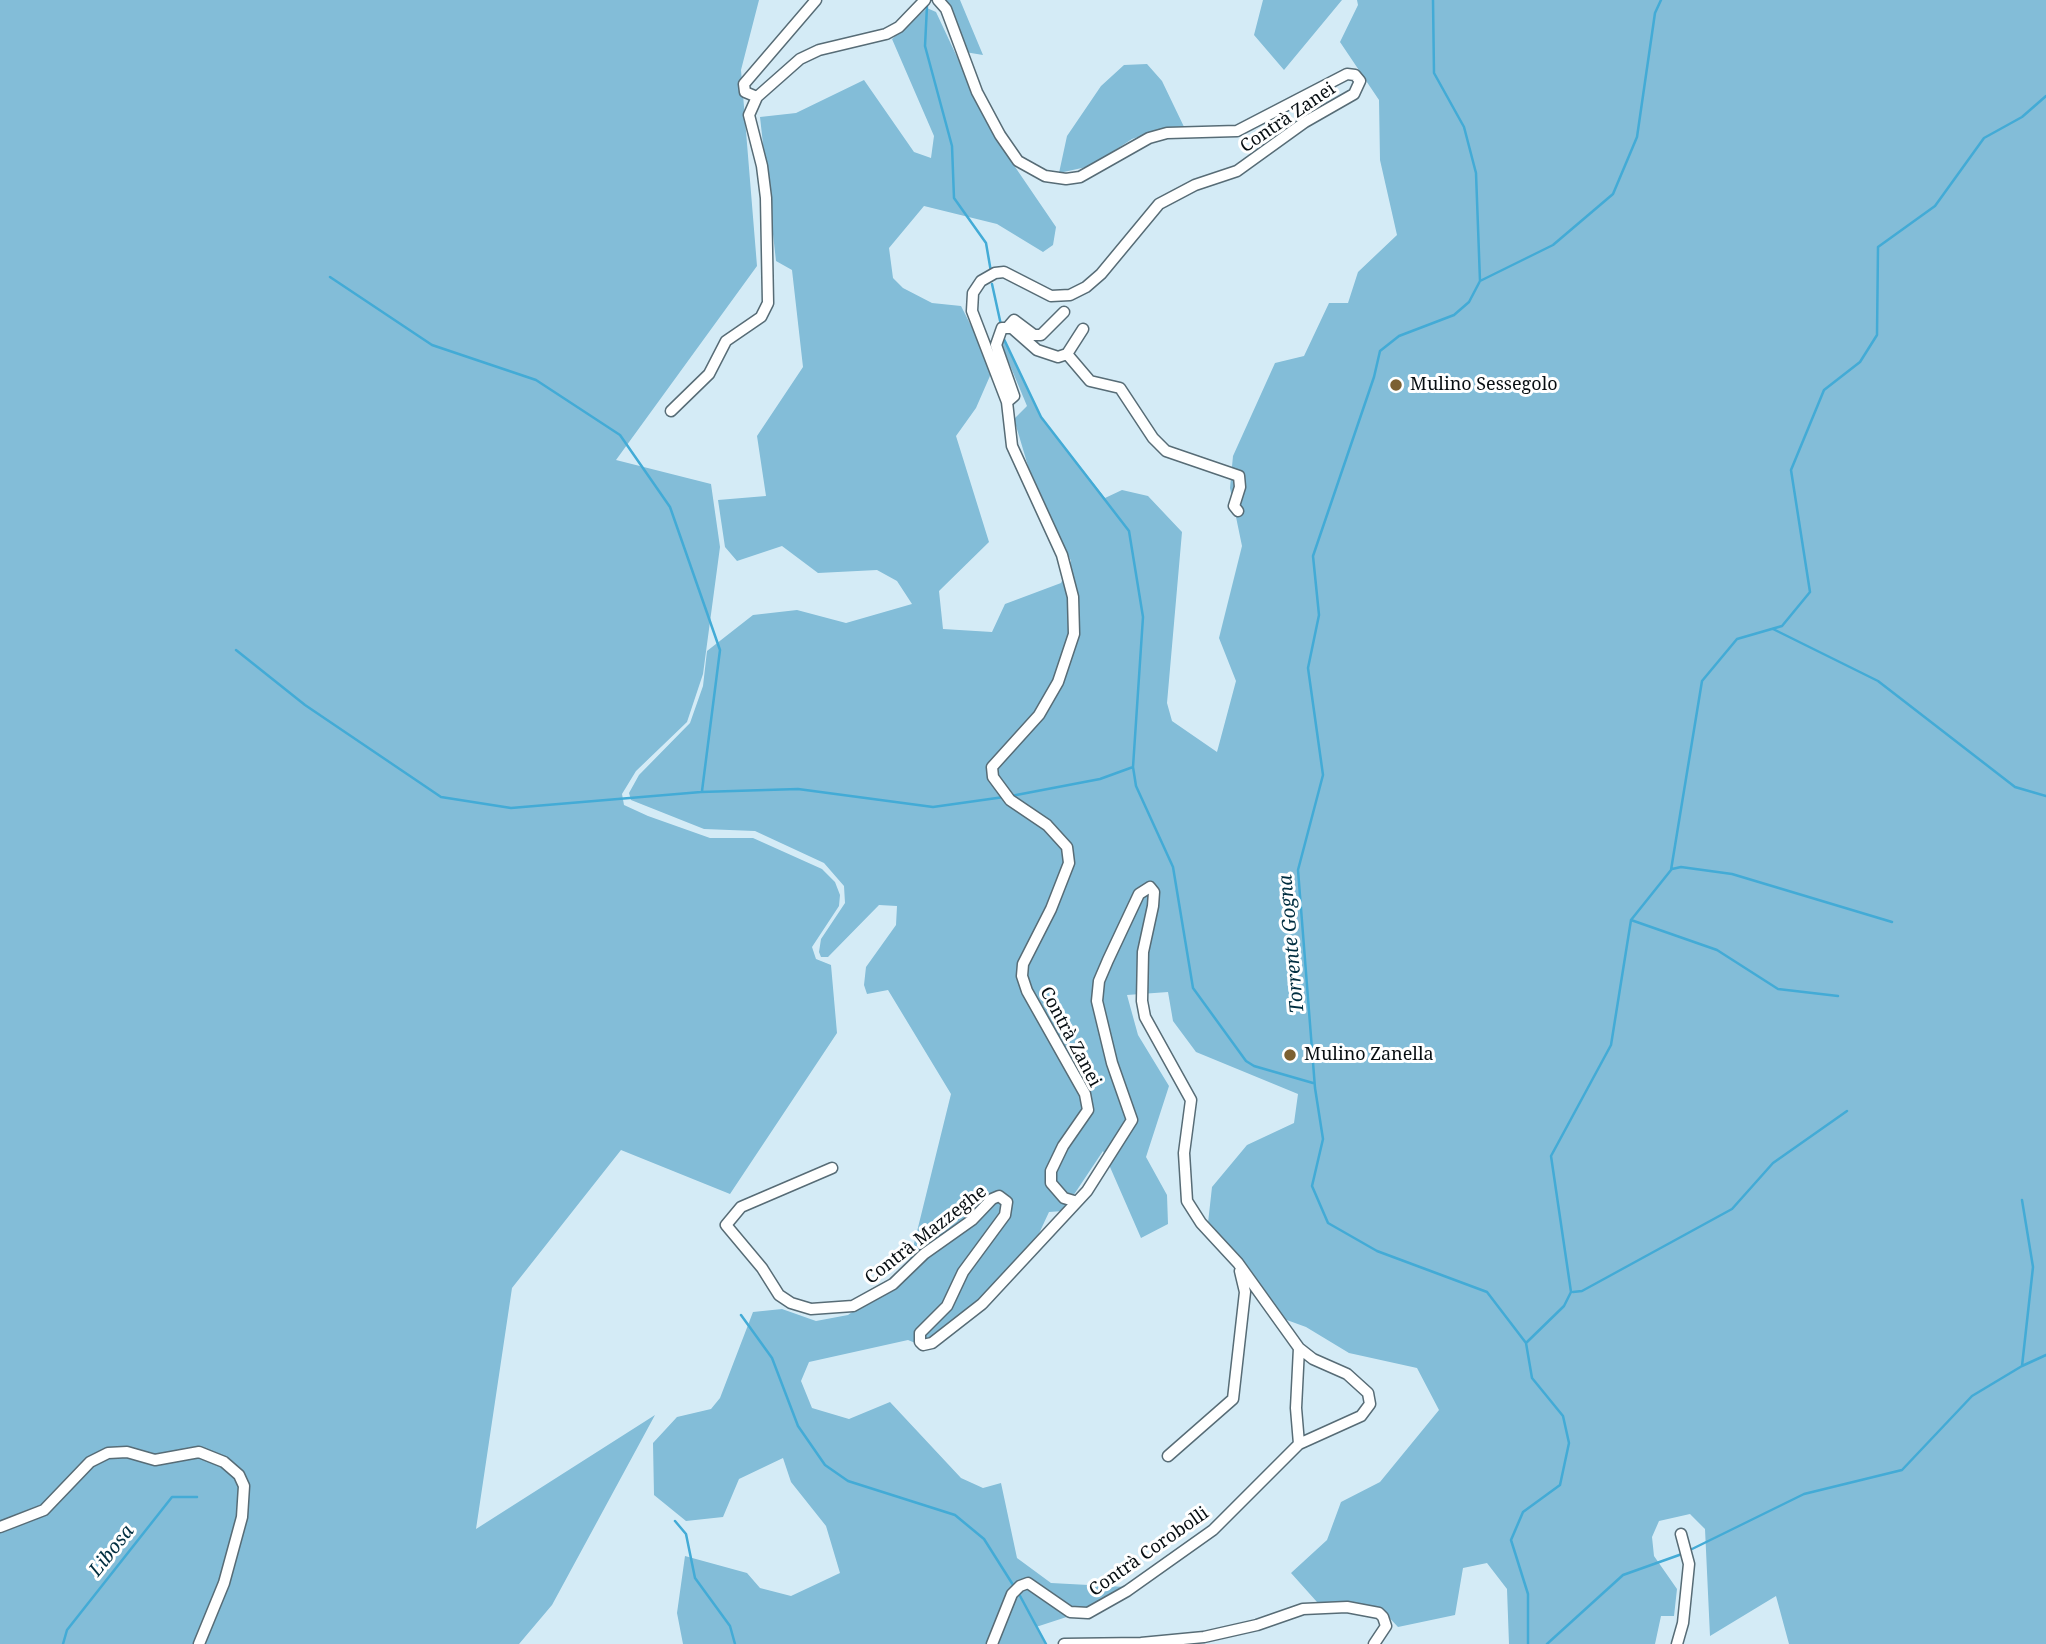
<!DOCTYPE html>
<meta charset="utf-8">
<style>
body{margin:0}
canvas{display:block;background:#d4ebf6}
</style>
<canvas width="2046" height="1644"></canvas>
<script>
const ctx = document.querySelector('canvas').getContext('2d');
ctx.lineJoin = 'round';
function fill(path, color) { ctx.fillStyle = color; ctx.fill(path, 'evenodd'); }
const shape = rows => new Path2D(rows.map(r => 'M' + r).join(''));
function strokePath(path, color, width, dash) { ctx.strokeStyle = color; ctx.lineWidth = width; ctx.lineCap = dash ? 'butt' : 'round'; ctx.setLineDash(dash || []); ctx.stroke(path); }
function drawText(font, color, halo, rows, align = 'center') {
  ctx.font = font + ' "Noto Serif",serif'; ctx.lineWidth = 6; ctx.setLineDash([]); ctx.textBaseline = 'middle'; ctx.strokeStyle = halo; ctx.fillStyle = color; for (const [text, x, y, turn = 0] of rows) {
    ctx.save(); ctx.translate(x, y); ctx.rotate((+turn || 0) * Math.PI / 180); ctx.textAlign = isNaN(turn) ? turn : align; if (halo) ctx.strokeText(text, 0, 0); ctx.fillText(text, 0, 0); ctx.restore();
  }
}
const green = shape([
 [0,0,759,0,741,70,757,266,616,460,711,484,720,547,703,674,687,722,636,771,622,794,624,805,648,816,710,838,753,838,822,869,835,882,840,895,839,906,812,947,816,959,831,965,837,1033,730,1194,621,1150,512,1288,476,1529,655,1415,552,1605,519,1644,0,1644],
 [942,0,960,0,983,55,965,52],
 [1263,0,1342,0,1284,70,1254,35],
 [1357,0,2046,0,2046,1644,1789,1644,1776,1596,1710,1636,1705,1529,1690,1514,1659,1521,1652,1537,1654,1556,1677,1589,1674,1616,1661,1616,1655,1644,1509,1644,1507,1589,1487,1563,1463,1568,1455,1615,1398,1627,1382,1610,1317,1602,1291,1573,1327,1540,1341,1502,1380,1482,1439,1410,1417,1368,1349,1353,1306,1327,1284,1319,1244,1262,1208,1223,1212,1187,1247,1145,1294,1123,1298,1094,1196,1052,1173,1021,1168,992,1127,995,1138,1035,1169,1086,1146,1157,1167,1195,1168,1224,1141,1238,1103,1151,1063,1211,1049,1212,1036,1240,981,1300,925,1347,908,1340,809,1362,801,1381,812,1408,849,1419,890,1402,961,1478,983,1488,1001,1483,1017,1558,1051,1583,1126,1587,1091,1609,1036,1627,1045,1644,683,1644,677,1613,685,1556,747,1573,760,1588,791,1596,840,1573,826,1526,791,1482,783,1458,739,1479,723,1517,686,1521,654,1495,653,1443,677,1417,711,1409,720,1398,753,1312,782,1309,816,1321,848,1315,907,1272,951,1094,888,990,867,994,864,985,866,967,896,925,897,906,879,905,828,957,821,957,819,952,821,939,845,903,844,886,824,863,755,831,704,829,631,800,629,793,639,775,690,723,703,686,707,651,753,615,797,610,846,623,912,604,897,581,877,570,818,573,782,546,737,561,725,547,718,500,766,496,757,436,803,367,792,270,776,261,760,117,796,113,864,80,914,152,931,158,934,136,892,39,927,8,936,12,994,136,1056,227,1053,245,1043,252,997,224,924,206,889,248,893,278,903,288,932,303,961,306,993,369,976,408,956,436,989,542,939,591,943,629,992,632,1005,604,1061,583,1071,561,1028,466,1014,419,1027,406,1007,358,998,366,991,349,1000,330,1041,417,1105,498,1122,490,1148,496,1182,532,1167,703,1172,721,1217,752,1236,681,1219,638,1242,546,1230,488,1233,456,1275,363,1304,356,1329,303,1348,303,1358,272,1397,235,1380,160,1379,100,1340,42,1358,5],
 [1147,64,1162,81,1186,131,1150,133,1132,139,1091,166,1059,173,1067,136,1101,86,1124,65]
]);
const stream = shape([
 [1433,0,1434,73,1464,127,1476,173,1480,281],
 [927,6,925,46,952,146,954,198,986,243,991,272],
 [330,277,432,345,536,380,620,435,670,507,720,650,702,791],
 [1480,281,1469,302,1454,315,1399,336,1380,351,1374,377,1313,556,1319,615,1308,668,1323,775,1298,870,1315,1088,1323,1139,1312,1186,1328,1223,1377,1251,1487,1292,1526,1343,1532,1378,1563,1416,1569,1443,1560,1485,1523,1512,1511,1540,1528,1594,1528,1644],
 [1480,281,1553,245,1613,194,1637,137,1655,13,1661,0],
 [992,284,1001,325],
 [1002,335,1041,417,1129,531,1143,617,1133,767,1136,786,1173,867,1193,988,1246,1061,1254,1066,1313,1083],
 [1773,629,1878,681,2015,787,2046,796],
 [236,650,305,705,441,797,511,808,701,792,798,789,933,807,1004,797],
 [1011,796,1100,779,1133,767],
 [1672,869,1681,867,1732,874,1892,922],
 [1631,920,1717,950,1778,989,1838,996],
 [1573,1292,1582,1291,1732,1209,1773,1163,1847,1111],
 [741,1315,772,1358,798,1426,825,1465,848,1481,955,1515,984,1539,1015,1588],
 [1526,1343,1564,1306,1571,1292,1551,1156,1611,1045,1631,920,1671,870,1702,681,1737,639,1782,626,1810,592,1791,470,1824,390,1860,362,1877,335,1878,247,1935,206,1984,138,2022,117,2046,96],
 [2022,1366,2033,1267,2022,1200],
 [675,1521,686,1534,695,1578,730,1626,735,1644],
 [1688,1551,1804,1494,1902,1470,1972,1396,2022,1366,2046,1355],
 [1019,1594,1046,1644],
 [63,1644,67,1630,172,1497,197,1497],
 [1547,1644,1623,1575,1682,1554]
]);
const minor = shape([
 [938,0,946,9,977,92,1000,135,1018,161,1045,176,1066,179,1080,177,1149,138,1167,133,1237,131,1347,74,1355,75,1360,81,1354,94,1305,122,1237,171,1195,185,1159,204,1101,274,1086,287,1070,295,1051,296,1004,272,995,273,981,281,973,293,972,311,1007,402,1012,446,1062,555,1073,597,1074,634,1058,682,1039,715,992,767,993,777,1010,800,1047,825,1067,847,1069,863,1051,909,1023,964,1022,976,1027,991,1085,1094,1088,1110,1063,1146,1051,1171,1051,1183,1064,1198,1074,1201],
 [757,97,800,59,819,50,886,34,899,27,925,0],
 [757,97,745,92,744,84,816,0],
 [1008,327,1014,320,1034,335,1041,335,1064,312],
 [1067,354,1090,381,1120,388,1153,438,1166,451,1239,476,1240,487,1234,506,1238,511],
 [1007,402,1014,396,996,345,1002,328,1012,328,1037,350,1058,357,1067,354,1083,329],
 [671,411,709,374,726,341,761,317,768,303,766,198,762,166,749,115,757,97],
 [832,1168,741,1207,726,1225,762,1268,779,1295,791,1303,811,1309,853,1306,893,1284,924,1254,972,1220,992,1199,999,1196,1007,1202,1005,1215,963,1272,947,1306,920,1333,920,1342,923,1345,932,1343,982,1304,1087,1191,1132,1120,1112,1063,1097,1001,1099,981,1108,960,1139,894,1150,887,1154,892,1153,906,1143,952,1142,1001,1145,1017,1191,1100,1184,1153,1187,1201,1201,1223,1238,1263,1299,1348,1313,1359,1347,1374,1368,1393,1370,1404,1361,1416,1299,1444,1213,1530,1127,1591,1088,1613,1070,1612,1028,1583,1020,1586,1012,1594,992,1644],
 [1299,1348,1296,1408,1299,1444],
 [1168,1456,1233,1399,1245,1292,1240,1271],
 [0,1527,44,1510,90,1462,108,1453,127,1452,155,1460,199,1452,224,1462,239,1475,244,1486,242,1517,224,1583,199,1644],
 [1064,1644,1141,1643,1204,1637,1257,1625,1303,1609,1347,1607,1379,1613,1383,1617,1386,1626,1374,1644],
 [1677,1644,1683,1623,1689,1564,1681,1534]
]);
const markers = [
 [1396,385,7,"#7b6032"],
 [1290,1055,7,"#7b6032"]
];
const streetNames = [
 ["Contrà Zanei",1288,118,-34],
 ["Contrà Zanei",1070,1037,62],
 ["Contrà Mazzeghe",926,1235,-38],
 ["Contrà Corobolli",1149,1552,-35]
];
const poiNames = [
 ["Mulino Sessegolo",1410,385],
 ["Mulino Zanella",1304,1055]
];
const waterNames = [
 ["Torrente Gogna",1292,944,-95],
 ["Libosa",112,1551,-52]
];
fill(green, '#83bdd8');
strokePath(stream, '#43abd6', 2.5);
strokePath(minor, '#576c76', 13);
strokePath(minor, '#fff', 10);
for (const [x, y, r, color] of markers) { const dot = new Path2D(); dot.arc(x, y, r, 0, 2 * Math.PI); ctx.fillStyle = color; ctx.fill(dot); strokePath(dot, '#fff', 2.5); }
drawText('18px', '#070e12', '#fff', streetNames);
drawText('18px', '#070e12', '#fff', poiNames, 'left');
drawText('italic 19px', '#002e40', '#fff', waterNames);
</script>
